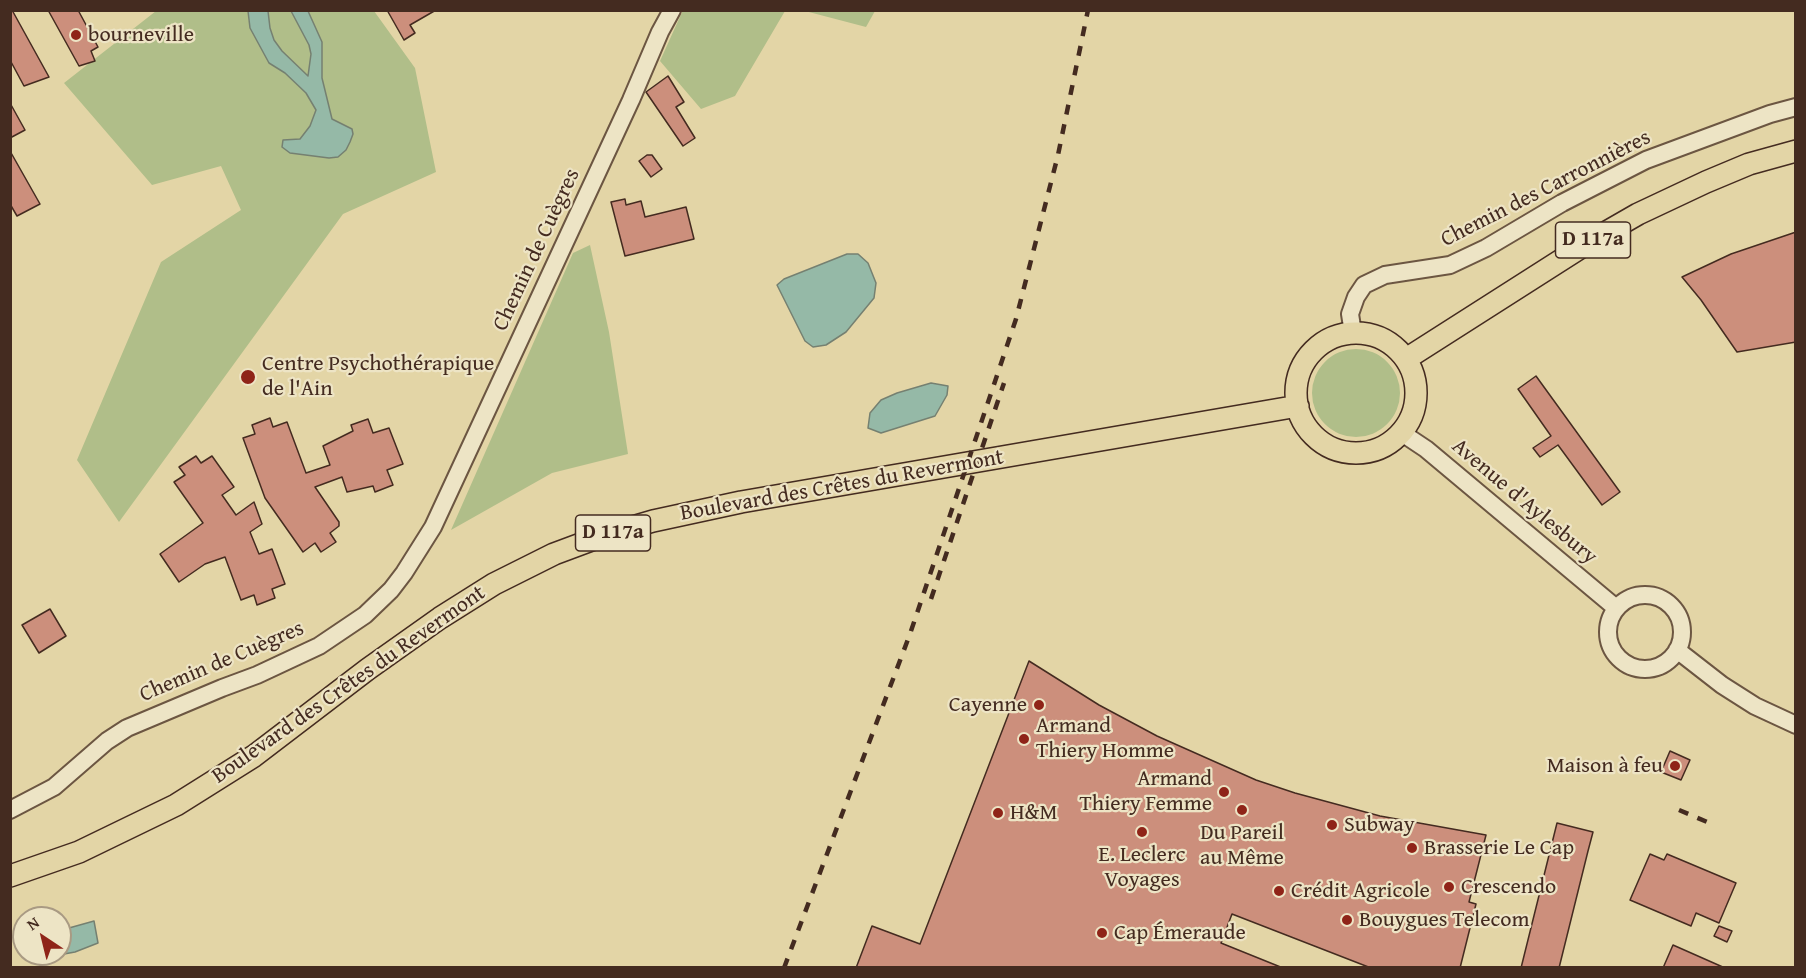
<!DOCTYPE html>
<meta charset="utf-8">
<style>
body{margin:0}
#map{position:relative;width:1806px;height:978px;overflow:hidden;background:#e3d5a6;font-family:"Gentium Book Plus",serif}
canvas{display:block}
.frame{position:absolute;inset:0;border:12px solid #442b20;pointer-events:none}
.north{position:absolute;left:12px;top:906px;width:60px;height:60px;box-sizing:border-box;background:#ede4c5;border:2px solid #a99a83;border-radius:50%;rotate:325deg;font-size:16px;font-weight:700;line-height:24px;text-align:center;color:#442b20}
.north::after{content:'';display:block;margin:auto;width:21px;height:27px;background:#8f2418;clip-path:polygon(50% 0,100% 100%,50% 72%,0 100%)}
</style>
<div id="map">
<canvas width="1806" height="978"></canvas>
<div class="frame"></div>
<div class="north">N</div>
</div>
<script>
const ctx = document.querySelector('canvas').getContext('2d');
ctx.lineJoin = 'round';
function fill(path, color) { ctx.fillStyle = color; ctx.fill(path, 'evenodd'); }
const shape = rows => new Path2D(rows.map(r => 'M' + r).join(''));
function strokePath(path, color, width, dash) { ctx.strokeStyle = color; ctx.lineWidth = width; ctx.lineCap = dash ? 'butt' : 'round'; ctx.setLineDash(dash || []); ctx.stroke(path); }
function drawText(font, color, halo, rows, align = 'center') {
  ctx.font = font + ' "Gentium Book Plus",serif'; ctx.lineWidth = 4.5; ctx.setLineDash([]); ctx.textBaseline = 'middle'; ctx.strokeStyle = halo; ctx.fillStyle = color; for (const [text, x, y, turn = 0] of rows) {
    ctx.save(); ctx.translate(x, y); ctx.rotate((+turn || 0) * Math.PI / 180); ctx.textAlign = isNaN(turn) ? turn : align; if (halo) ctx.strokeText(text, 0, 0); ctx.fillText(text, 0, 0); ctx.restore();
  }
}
const green = shape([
 [683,10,785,10,785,11,735,96,701,109,660,61],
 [156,11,248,11,249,22,269,63,285,73,306,93,316,110,310,126,300,139,283,140,310,155,329,158,346,150,353,134,332,119,330,114,322,78,322,42,308,11,374,11,415,68,436,172,343,214,119,522,77,460,161,262,241,210,221,166,152,185,64,83],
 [268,11,291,11,309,45,311,54,308,76,282,51,274,40,270,28],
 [805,11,875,11,866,27],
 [590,245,609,332,628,454,552,473,451,530,573,253],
 '1312 393a44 44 0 1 1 88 0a44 44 0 1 1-88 0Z'
]);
const water = shape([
 [248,11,268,11,270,28,274,40,282,51,308,76,311,54,309,45,291,11,308,11,322,42,322,78,332,119,352,129,353,134,350,142,346,150,338,157,329,158,290,153,282,147,283,140,300,139,310,126,316,110,306,93,285,73,269,63,250,28,248,11],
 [847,254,858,254,868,263,876,283,874,298,846,332,826,345,813,347,805,341,777,285,784,279,847,254],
 [931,383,948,386,947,395,935,416,881,433,868,428,870,413,881,400,897,393,931,383],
 [94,921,98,943,75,952,53,956,53,954,60,954,60,933,69,928,94,921]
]);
const building = shape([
 [10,10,12,10,49,77,24,86,10,60,10,10],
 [48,10,78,10,98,47,91,51,95,61,79,66,48,10],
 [387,10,436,10,410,25,415,33,404,40,387,10],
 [668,76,684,102,676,107,695,138,683,146,646,92,668,76],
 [10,103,25,130,10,138,10,103],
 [10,151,40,204,17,216,10,204,10,151],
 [647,155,652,155,662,169,651,177,639,161,647,155],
 [625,199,626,205,641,201,645,217,686,207,694,239,625,256,611,202,625,199],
 [1796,232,1796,342,1737,352,1701,300,1682,277,1731,254,1796,232],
 [1536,376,1620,492,1602,505,1558,445,1540,457,1533,448,1551,436,1518,389,1536,376],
 [270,418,273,427,287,422,306,473,330,465,323,446,353,431,351,425,368,419,373,433,389,428,403,464,387,470,393,485,375,492,373,486,347,492,342,477,315,487,339,522,339,526,330,533,336,542,321,552,315,543,303,552,265,498,243,438,255,434,252,425,270,418],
 [196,456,201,463,212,456,234,487,222,495,236,515,254,502,262,524,250,532,259,554,272,549,285,584,272,589,275,598,257,605,254,595,241,600,225,557,205,564,179,582,160,554,203,523,174,482,185,475,179,467,196,456],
 [50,609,66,636,39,653,22,625,50,609],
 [1029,661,1099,705,1157,736,1256,780,1295,793,1380,816,1486,835,1469,902,1476,904,1460,968,1371,968,1232,914,1221,943,1283,968,856,968,872,926,920,944,1029,661],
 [1670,751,1690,760,1681,780,1661,772,1670,751],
 [1557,823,1593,832,1588,851,1559,968,1521,968,1557,823],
 [1650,854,1664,860,1667,854,1736,883,1719,923,1696,913,1691,926,1630,900,1650,854],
 [1719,926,1732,931,1727,942,1714,936,1719,926],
 [1673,945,1725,968,1663,968,1673,945]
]);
const minor = shape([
 [1353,333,1350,314,1356,297,1364,285,1385,275,1450,265,1486,248,1562,203,1646,160,1770,114,1796,107],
 [1402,433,1426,449,1616,608],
 '1608 632a37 37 0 1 1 74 0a37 37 0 1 1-74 0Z',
 [1677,650,1722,685,1755,706,1796,725],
 [10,810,54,787,107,741,127,728,222,688,257,675,319,646,365,615,391,590,404,573,433,527,631,100,660,32,672,10]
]);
const major = shape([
 '1296 393a60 60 0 1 1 120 0a60 60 0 1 1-120 0Z',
 [1406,359,1591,241,1638,214,1706,182,1749,164,1796,151],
 [10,876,79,852,176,805,254,756,368,669,440,618,494,584,554,554,605,535,653,521,741,502,1298,406]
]);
const rail = shape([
 [931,599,1004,383],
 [1679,810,1712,824],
 [784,968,910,634,1016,319,1058,155,1088,10]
]);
const markers = [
 [76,35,6,"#8f2418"],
 [248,377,8,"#8f2418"],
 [1039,705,6,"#8f2418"],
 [1024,739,6,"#8f2418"],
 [1675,766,6,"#8f2418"],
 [1224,792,6,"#8f2418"],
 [1242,810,6,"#8f2418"],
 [998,813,6,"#8f2418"],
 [1332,825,6,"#8f2418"],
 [1142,832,6,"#8f2418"],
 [1412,848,6,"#8f2418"],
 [1449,887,6,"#8f2418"],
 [1279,891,6,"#8f2418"],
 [1347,920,6,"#8f2418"],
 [1102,933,6,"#8f2418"]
];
const shields = [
 [1593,240,75],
 [613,533,75]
];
const shieldNames = [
 ["D 117a",1593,240],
 ["D 117a",613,533]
];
const poiNames = [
 ["bourneville",88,35],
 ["Centre Psychothérapique",262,364],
 ["de l'Ain",262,389],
 ["Cayenne",1027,705,"right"],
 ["Armand",1036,726],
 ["Thiery Homme",1036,751],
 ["Maison à feu",1663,766,"right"],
 ["Armand",1212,779,"right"],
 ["Thiery Femme",1212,804,"right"],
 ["H&M",1010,813],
 ["Subway",1344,825],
 ["Du Pareil",1242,833,"center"],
 ["au Même",1242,858,"center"],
 ["Brasserie Le Cap",1424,848],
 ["E. Leclerc",1142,855,"center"],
 ["Voyages",1142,880,"center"],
 ["Crescendo",1461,887],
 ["Crédit Agricole",1291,891],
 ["Bouygues Telecom",1359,920],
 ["Cap Émeraude",1114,933]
];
const streetNames = [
 ["Chemin des Carronnières",1546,189,-27],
 ["Chemin de Cuègres",537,250,-65],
 ["Boulevard des Crêtes du Revermont",842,486,-10],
 ["Avenue d'Aylesbury",1524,502,40],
 ["Chemin de Cuègres",222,662,-23],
 ["Boulevard des Crêtes du Revermont",349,685,-35]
];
fill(green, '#b0be89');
fill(water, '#95b9a7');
strokePath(water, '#758071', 1.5);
fill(building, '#cc8f7c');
strokePath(building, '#442b20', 1.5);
strokePath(minor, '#6c5642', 20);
strokePath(major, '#442b20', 24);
strokePath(minor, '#ede4c5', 16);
strokePath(major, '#e3d5a6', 21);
strokePath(rail, '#442b20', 4.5, [10, 10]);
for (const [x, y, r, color] of markers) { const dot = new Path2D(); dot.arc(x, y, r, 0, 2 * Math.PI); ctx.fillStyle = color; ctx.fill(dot); strokePath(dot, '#ede4c5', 2); }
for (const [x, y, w] of shields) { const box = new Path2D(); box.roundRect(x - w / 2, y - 18, w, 36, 4.5); ctx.fillStyle = '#ede4c5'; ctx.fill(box); strokePath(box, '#442b20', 1.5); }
drawText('bold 21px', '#442b20', null, shieldNames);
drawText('22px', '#442b20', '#ede4c5', poiNames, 'left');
drawText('22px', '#442b20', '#ede4c5', streetNames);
</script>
